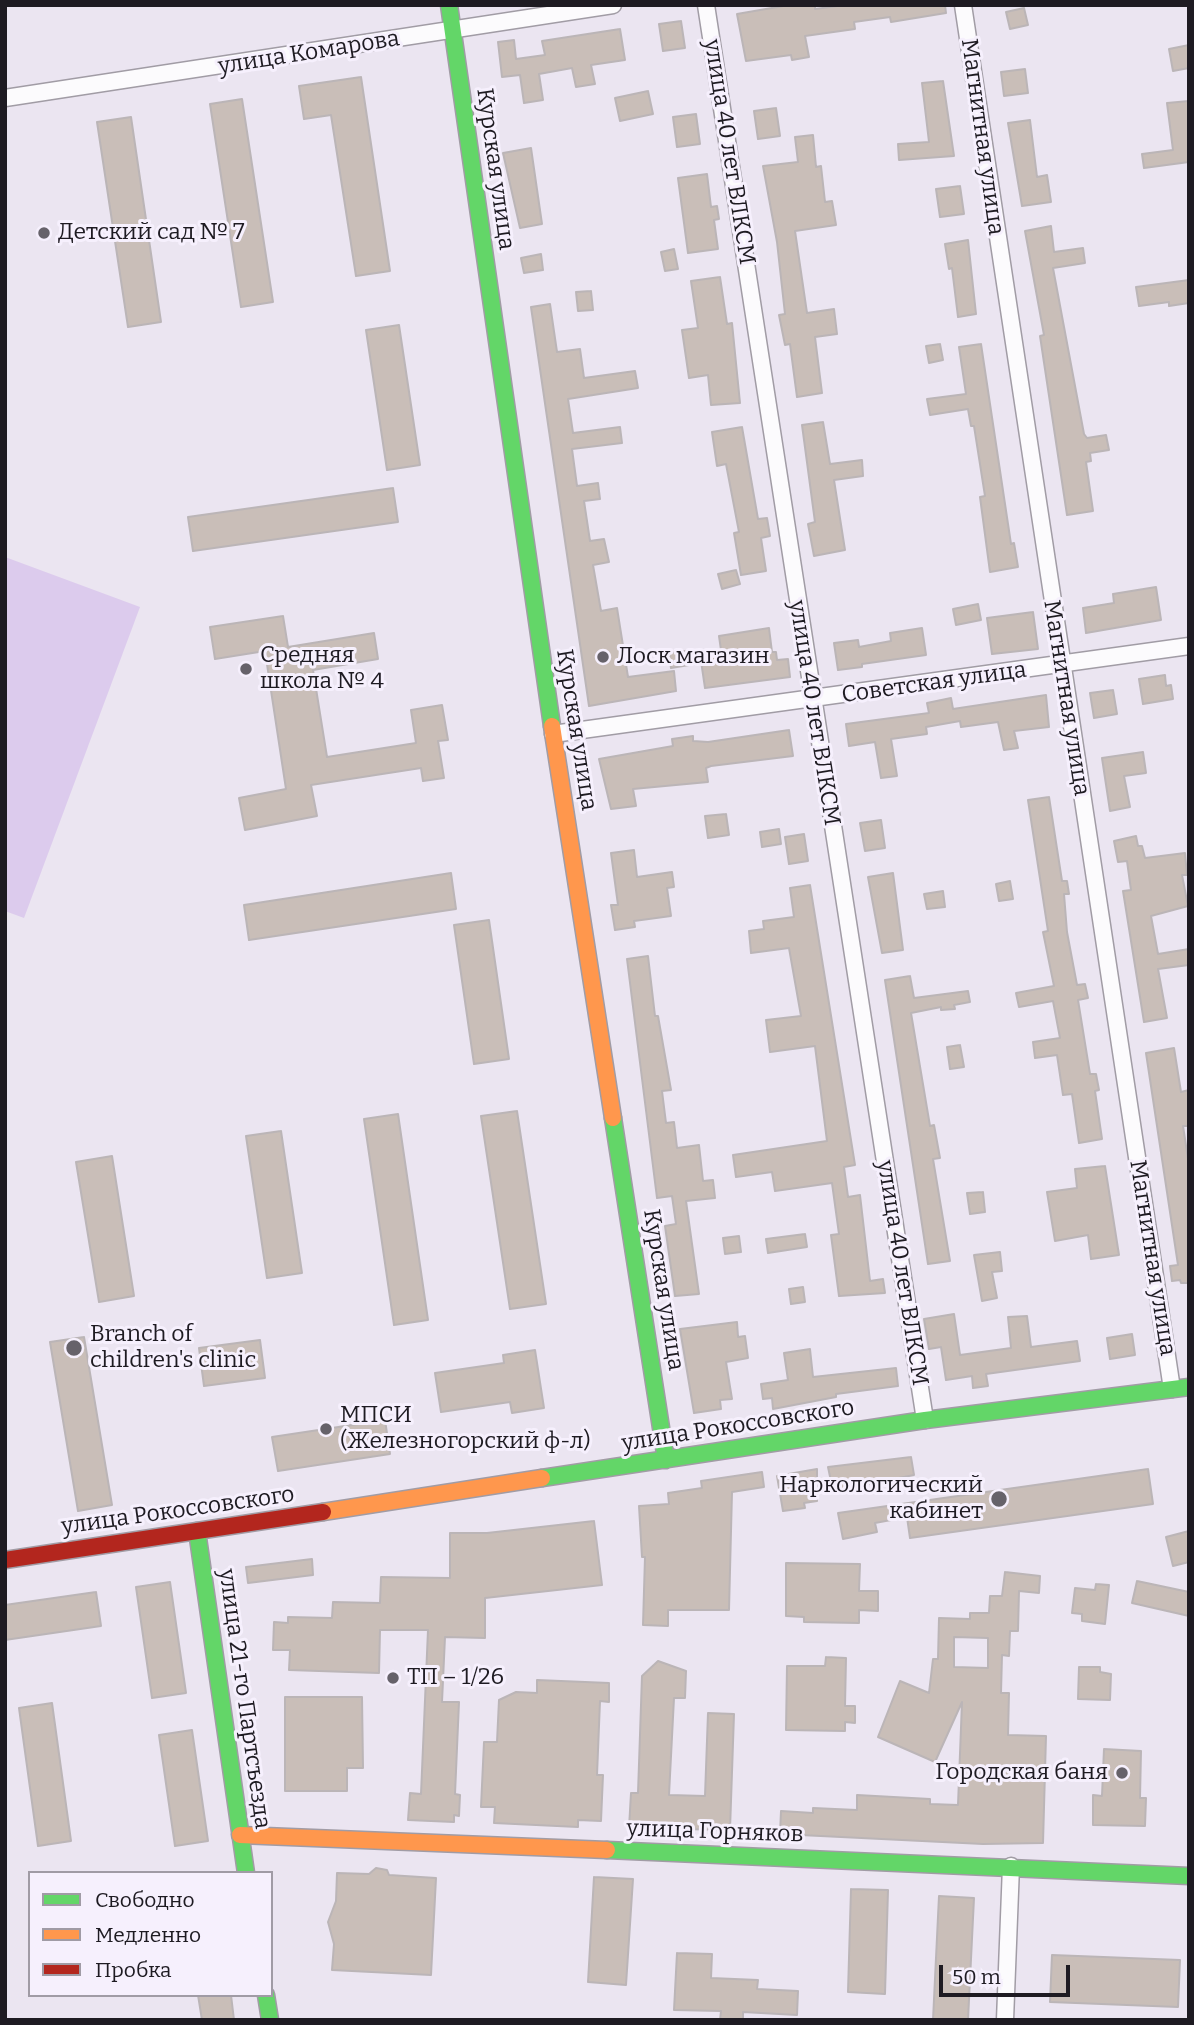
<!DOCTYPE html>
<meta charset="utf-8">
<style>
body{margin:0}
#map{position:relative;width:1194px;height:2025px;overflow:hidden;background:#ebe5f1;font-family:Bitter,serif}
canvas{display:block}
.frame{position:absolute;inset:0;border:7px solid #1e1b22;pointer-events:none}
.legend{position:absolute;left:28px;top:1871px;width:245px;height:126px;box-sizing:border-box;background:#f6f0fd;border:2px solid #a09ba5;margin:0;padding:9px 12px;list-style:none;font-size:21px;color:#1e1b22}
.legend li{display:flex;align-items:center;gap:14px;height:35px}
.legend b{width:35px;border:2px solid #a09ba5}
.scale{position:absolute;left:939px;top:1965px;width:131px;height:32px;box-sizing:border-box;border:4px solid #1e1b22;border-top:0;padding-left:9px;font-size:21px;line-height:24px;white-space:nowrap;color:#1e1b22;-webkit-text-stroke:5px #f6f0fd;paint-order:stroke}
</style>
<div id="map">
<canvas width="1194" height="2025"></canvas>
<div class="frame"></div>
<ul class="legend">
<li><b style="height:9px;background:#63d668"></b>Свободно</li>
<li><b style="height:9px;background:#ff974d"></b>Медленно</li>
<li><b style="height:9px;background:#b3261e"></b>Пробка</li>
</ul>
<div class="scale">50 m</div>
</div>
<script>
const ctx = document.querySelector('canvas').getContext('2d');
ctx.lineJoin = 'round';
function fill(path, color) { ctx.fillStyle = color; ctx.fill(path, 'evenodd'); }
const shape = rows => new Path2D(rows.map(r => 'M' + r).join(''));
function strokePath(path, color, width, dash) { ctx.strokeStyle = color; ctx.lineWidth = width; ctx.lineCap = dash ? 'butt' : 'round'; ctx.setLineDash(dash || []); ctx.stroke(path); }
function drawText(font, color, halo, rows, align = 'center') {
  ctx.font = font + ' Bitter,serif'; ctx.lineWidth = 6; ctx.setLineDash([]); ctx.textBaseline = 'middle'; ctx.strokeStyle = halo; ctx.fillStyle = color; for (const [text, x, y, turn = 0] of rows) {
    ctx.save(); ctx.translate(x, y); ctx.rotate((+turn || 0) * Math.PI / 180); ctx.textAlign = isNaN(turn) ? turn : align; if (halo) ctx.strokeText(text, 0, 0); ctx.fillText(text, 0, 0); ctx.restore();
  }
}
const green = shape([
 [5,557,140,607,24,918,5,911]
]);
const building = shape([
 [789,5,815,5,815,9,845,5,945,5,946,13,891,22,890,17,854,22,855,29,805,36,809,57,792,60,791,55,746,61,737,14,789,5],
 [1024,8,1028,25,1010,29,1006,12,1024,8],
 [681,21,685,48,663,51,659,24,681,21],
 [620,29,625,60,591,65,595,84,576,87,572,68,539,74,543,100,524,103,520,75,502,77,498,42,514,40,516,59,545,55,542,41,620,29],
 [1189,45,1189,68,1173,71,1169,49,1189,45],
 [1025,69,1028,93,1004,96,1001,72,1025,69],
 [361,77,390,271,356,276,331,115,304,119,299,86,361,77],
 [943,81,954,156,899,160,898,144,929,142,922,83,943,81],
 [648,91,653,114,620,121,615,98,648,91],
 [242,99,273,302,241,307,210,104,242,99],
 [1189,101,1189,162,1144,168,1142,154,1173,150,1167,103,1189,101],
 [776,108,780,136,758,139,754,111,776,108],
 [696,114,700,144,677,147,673,117,696,114],
 [131,117,161,322,128,327,97,122,131,117],
 [1030,120,1037,177,1047,175,1051,202,1022,206,1008,123,1030,120],
 [813,135,816,167,821,166,825,202,832,201,836,225,795,231,807,313,834,309,837,334,815,337,822,393,797,397,790,344,785,345,779,315,785,314,777,242,763,166,798,162,795,137,813,135],
 [531,148,542,224,520,228,503,153,531,148],
 [707,174,711,207,717,206,719,219,714,220,718,249,688,253,678,178,707,174],
 [960,186,964,214,940,217,936,189,960,186],
 [1051,226,1054,252,1083,248,1085,263,1053,268,1084,434,1087,438,1106,435,1109,450,1090,453,1091,461,1086,462,1093,511,1067,515,1040,336,1044,335,1025,231,1051,226],
 [968,240,976,314,958,317,952,268,949,269,945,244,968,240],
 [674,249,678,269,665,271,661,252,674,249],
 [541,254,543,270,524,273,521,258,541,254],
 [720,277,727,324,732,323,740,403,711,405,708,375,689,378,682,330,698,328,691,281,720,277],
 [1189,280,1189,303,1169,306,1169,302,1139,306,1136,287,1189,280],
 [591,291,593,310,578,311,576,292,591,291],
 [550,304,557,352,580,349,584,378,635,371,638,388,568,399,573,433,620,427,622,443,572,449,577,486,598,483,600,499,584,501,590,541,604,539,609,562,593,565,601,611,617,608,628,677,674,671,676,691,589,706,531,307,550,304],
 [399,325,420,465,387,470,366,330,399,325],
 [940,344,943,360,929,363,926,346,940,344],
 [981,344,1011,544,1014,543,1018,567,990,572,980,497,985,496,974,426,971,426,968,409,930,415,927,399,966,394,959,347,981,344],
 [823,422,830,464,862,460,863,476,834,480,845,550,814,556,808,524,815,522,802,425,823,422],
 [742,427,758,519,767,518,770,536,761,538,766,571,741,575,734,533,739,532,726,464,717,466,712,432,742,427],
 [393,488,398,522,193,551,188,517,393,488],
 [736,570,740,584,722,589,718,574,736,570],
 [1156,587,1161,620,1086,633,1083,608,1114,603,1113,594,1156,587],
 [978,604,981,620,956,625,953,609,978,604],
 [1033,612,1038,649,992,654,987,618,1033,612],
 [283,616,288,647,374,633,378,659,313,670,327,757,416,743,411,710,442,705,448,740,438,741,444,778,423,781,421,768,311,785,317,816,245,830,239,798,286,789,265,651,215,659,210,627,283,616],
 [769,628,772,652,776,652,777,660,788,659,790,677,705,688,700,654,721,650,719,636,769,628],
 [922,628,926,655,862,664,862,667,838,670,834,643,858,640,859,647,891,641,890,633,922,628],
 [693,650,695,664,671,668,669,653,693,650],
 [1165,675,1166,686,1171,685,1173,699,1143,704,1139,679,1165,675],
 [1113,690,1117,714,1094,718,1090,693,1113,690],
 [1046,695,1049,727,1014,731,1018,748,1004,750,998,722,961,727,960,721,926,727,927,734,891,739,897,776,881,778,875,742,849,746,846,724,929,713,927,703,951,698,953,709,1046,695],
 [789,730,793,756,711,766,706,768,708,782,633,789,636,806,611,809,599,759,673,746,672,739,693,736,693,741,708,742,789,730],
 [1143,752,1146,773,1124,776,1130,807,1110,811,1102,758,1143,752],
 [1049,797,1062,881,1067,881,1069,894,1064,894,1067,932,1077,985,1085,984,1088,998,1078,1000,1090,1074,1096,1074,1099,1090,1095,1091,1102,1139,1079,1143,1072,1094,1063,1095,1057,1055,1035,1058,1033,1042,1060,1038,1053,1001,1019,1007,1016,993,1054,986,1043,932,1048,931,1028,800,1049,797],
 [726,814,729,835,708,838,705,816,726,814],
 [881,820,885,848,865,851,860,823,881,820],
 [779,829,781,844,762,847,760,832,779,829],
 [804,834,808,861,789,864,785,837,804,834],
 [1136,836,1138,846,1142,846,1145,858,1185,853,1187,875,1182,875,1188,906,1151,916,1158,954,1189,949,1189,965,1158,969,1167,1018,1144,1022,1123,891,1131,890,1127,861,1118,862,1114,841,1136,836],
 [634,850,637,877,672,872,674,887,667,888,671,916,634,921,635,927,615,930,611,905,618,905,611,853,634,850],
 [451,873,456,909,249,940,244,905,451,873],
 [893,873,903,950,882,953,868,877,893,873],
 [1010,881,1013,899,999,901,996,884,1010,881],
 [810,885,855,1165,844,1167,848,1197,860,1195,870,1281,883,1279,885,1293,839,1296,831,1235,839,1234,832,1183,775,1191,772,1172,736,1177,733,1155,827,1141,815,1046,770,1052,766,1020,801,1016,789,948,751,953,749,931,764,929,763,921,794,917,790,888,810,885],
 [943,891,945,907,927,909,924,894,943,891],
 [489,920,509,1059,474,1064,454,925,489,920],
 [648,956,655,1016,658,1016,671,1090,662,1091,666,1123,674,1122,677,1148,699,1145,703,1181,713,1180,715,1198,686,1201,699,1294,675,1296,665,1226,676,1224,672,1196,657,1198,627,959,648,956],
 [910,976,914,998,968,991,970,1002,954,1005,955,1009,941,1010,941,1007,911,1013,930,1126,934,1125,940,1158,933,1159,950,1261,928,1264,885,980,910,976],
 [960,1045,964,1067,950,1069,947,1047,960,1045],
 [1174,1048,1181,1092,1189,1090,1189,1126,1183,1126,1189,1165,1189,1283,1181,1283,1180,1280,1172,1281,1170,1266,1178,1265,1146,1053,1174,1048],
 [517,1111,546,1304,510,1309,481,1116,517,1111],
 [398,1114,428,1320,394,1325,364,1119,398,1114],
 [281,1131,302,1273,267,1278,246,1136,281,1131],
 [112,1156,134,1296,99,1302,76,1162,112,1156],
 [1105,1166,1119,1255,1091,1259,1088,1235,1055,1241,1047,1192,1077,1188,1075,1169,1105,1166],
 [983,1192,985,1212,970,1214,967,1193,983,1192],
 [805,1234,807,1247,768,1253,766,1239,805,1234],
 [739,1236,741,1252,725,1254,723,1238,739,1236],
 [1000,1252,1002,1271,992,1272,997,1298,982,1301,974,1255,1000,1252],
 [803,1287,805,1302,791,1304,789,1289,803,1287],
 [954,1314,960,1355,1011,1348,1008,1317,1027,1316,1031,1347,1077,1341,1080,1361,986,1374,988,1386,973,1388,972,1376,946,1380,941,1347,929,1349,924,1319,954,1314],
 [737,1322,738,1337,745,1336,748,1358,726,1362,732,1399,720,1400,721,1409,694,1413,680,1329,737,1322],
 [1132,1334,1135,1355,1110,1359,1107,1338,1132,1334],
 [84,1337,112,1505,78,1511,50,1342,84,1337],
 [260,1340,265,1378,204,1386,199,1348,260,1340],
 [810,1349,813,1377,896,1368,898,1386,836,1394,836,1397,773,1409,772,1398,763,1399,761,1384,788,1380,784,1353,810,1349],
 [535,1350,544,1408,512,1413,510,1402,441,1412,435,1373,504,1363,503,1355,535,1350],
 [385,1420,390,1454,278,1471,272,1437,385,1420],
 [911,1457,914,1475,833,1491,828,1467,911,1457],
 [817,1469,817,1501,804,1503,805,1508,783,1511,777,1476,817,1469],
 [1148,1469,1153,1504,910,1538,907,1517,875,1523,877,1532,843,1539,838,1513,1148,1469],
 [762,1472,764,1487,732,1492,729,1610,668,1610,668,1626,643,1625,645,1557,642,1557,639,1506,669,1504,668,1493,702,1488,701,1481,762,1472],
 [594,1521,602,1585,485,1598,485,1638,445,1637,442,1702,459,1702,455,1794,460,1795,459,1816,454,1815,454,1822,408,1820,410,1793,421,1794,428,1630,380,1630,379,1673,289,1670,290,1650,273,1650,274,1622,288,1623,288,1617,332,1618,333,1602,380,1603,381,1577,450,1578,450,1533,487,1533,594,1521],
 [1189,1531,1189,1562,1173,1566,1166,1537,1189,1531],
 [312,1559,313,1575,248,1583,246,1567,312,1559],
 [786,1563,860,1564,859,1591,878,1591,878,1611,859,1610,859,1623,804,1622,804,1617,786,1616,786,1563],
 [1005,1572,1040,1576,1039,1593,1019,1591,1018,1631,1010,1631,1009,1656,1002,1655,1001,1693,1009,1693,1008,1735,1046,1736,1043,1843,983,1844,780,1834,781,1811,813,1813,813,1808,857,1810,857,1795,930,1799,930,1804,958,1805,962,1702,935,1762,878,1737,900,1681,929,1693,933,1659,938,1659,939,1618,970,1619,970,1613,989,1613,990,1596,1002,1596,1005,1572],
 [954,1637,988,1638,988,1668,954,1667,954,1637],
 [1137,1581,1189,1592,1189,1616,1132,1603,1137,1581],
 [170,1582,186,1693,152,1698,136,1587,170,1582],
 [1096,1584,1109,1585,1105,1624,1082,1621,1082,1614,1072,1613,1075,1588,1095,1590,1096,1584],
 [96,1592,101,1626,5,1640,5,1605,96,1592],
 [826,1657,846,1658,845,1706,855,1706,855,1723,845,1722,845,1731,786,1730,787,1666,825,1666,826,1657],
 [658,1661,686,1671,685,1698,674,1698,669,1795,705,1796,708,1713,734,1714,730,1830,629,1828,631,1793,638,1793,642,1676,658,1661],
 [1079,1667,1100,1667,1100,1672,1111,1674,1110,1700,1078,1699,1079,1667],
 [537,1680,609,1683,609,1702,600,1701,597,1775,603,1775,601,1821,578,1820,578,1827,494,1823,495,1807,481,1807,484,1742,497,1742,499,1700,516,1692,537,1693,537,1680],
 [285,1697,362,1697,363,1768,347,1768,347,1791,285,1791,285,1697],
 [52,1703,71,1841,38,1846,19,1708,52,1703],
 [192,1730,208,1841,175,1846,159,1735,192,1730],
 [1104,1749,1141,1751,1140,1798,1146,1798,1145,1826,1093,1825,1093,1795,1102,1796,1104,1749],
 [376,1868,387,1870,389,1875,436,1878,431,1975,332,1970,334,1944,328,1922,336,1901,337,1873,369,1874,376,1868],
 [594,1877,633,1879,626,1985,588,1982,594,1877],
 [851,1889,888,1890,885,1994,848,1992,851,1889],
 [939,1896,974,1898,968,2020,933,2020,939,1896],
 [677,1953,712,1954,711,1978,758,1980,757,1989,798,1991,797,2015,743,2012,743,2020,720,2020,721,2011,674,2010,677,1953],
 [1052,1955,1180,1960,1178,2007,1050,2002,1052,1955],
 [198,1995,231,1995,234,2020,202,2020,198,1995]
]);
const street = shape([
 [706,5,925,1420],
 [963,5,1172,1389],
 [5,98,613,5],
 [553,734,1189,646],
 [1005,2020,1011,1866]
]);
const fast = shape([
 [449,5,552,726],
 [613,1118,666,1460],
 [542,1478,925,1420,1189,1387],
 [197,1531,246,1873],
 [607,1850,1189,1876],
 [266,1995,270,2020]
]);
const slow = shape([
 [552,726,613,1118],
 [323,1512,542,1478],
 [240,1835,607,1850]
]);
const jam = shape([
 [5,1560,323,1512]
]);
const markers = [
 [44,233,7,"#66626a"],
 [603,657,7,"#66626a"],
 [246,669,7,"#66626a"],
 [74,1348,9,"#66626a"],
 [326,1429,7,"#66626a"],
 [999,1499,9,"#66626a"],
 [393,1678,7,"#66626a"],
 [1122,1773,7,"#66626a"]
];
const streetNames = [
 ["улица Комарова",309,53,-9],
 ["Магнитная улица",982,137,82],
 ["улица 40 лет ВЛКСМ",729,152,81],
 ["Курская улица",495,169,82],
 ["Советская улица",934,683,-8],
 ["Магнитная улица",1066,698,81],
 ["улица 40 лет ВЛКСМ",814,713,81],
 ["Курская улица",576,730,81],
 ["Магнитная улица",1152,1258,81],
 ["улица 40 лет ВЛКСМ",902,1273,81],
 ["Курская улица",663,1290,81],
 ["улица Рокоссовского",738,1426,-9],
 ["улица Рокоссовского",178,1511,-8],
 ["улица 21-го Партсъезда",244,1699,82],
 ["улица Горняков",715,1832,2]
];
const poiNames = [
 ["Детский сад № 7",58,233],
 ["Средняя",260,656],
 ["школа № 4",260,682],
 ["Лоск магазин",617,657],
 ["Branch of",90,1335],
 ["children's clinic",90,1361],
 ["МПСИ",340,1416],
 ["(Железногорский ф-л)",340,1442],
 ["Наркологический",983,1486,"right"],
 ["кабинет",983,1512,"right"],
 ["ТП – 1/26",407,1678],
 ["Городская баня",1108,1773,"right"]
];
fill(green, '#dccbed');
fill(building, '#c9beb8');
strokePath(building, '#bbb5b7', 2);
strokePath(street, '#a19ca5', 19);
strokePath(fast, '#a19ca5', 19);
strokePath(slow, '#a19ca5', 19);
strokePath(jam, '#a19ca5', 19);
strokePath(street, '#fcfbfd', 16);
strokePath(fast, '#63d668', 16);
strokePath(slow, '#ff974d', 16);
strokePath(jam, '#b3261e', 16);
for (const [x, y, r, color] of markers) { const dot = new Path2D(); dot.arc(x, y, r, 0, 2 * Math.PI); ctx.fillStyle = color; ctx.fill(dot); strokePath(dot, '#f6f0fd', 2.5); }
drawText('23px', '#1e1b22', '#f6f0fd', streetNames);
drawText('23px', '#1e1b22', '#f6f0fd', poiNames, 'left');
</script>
